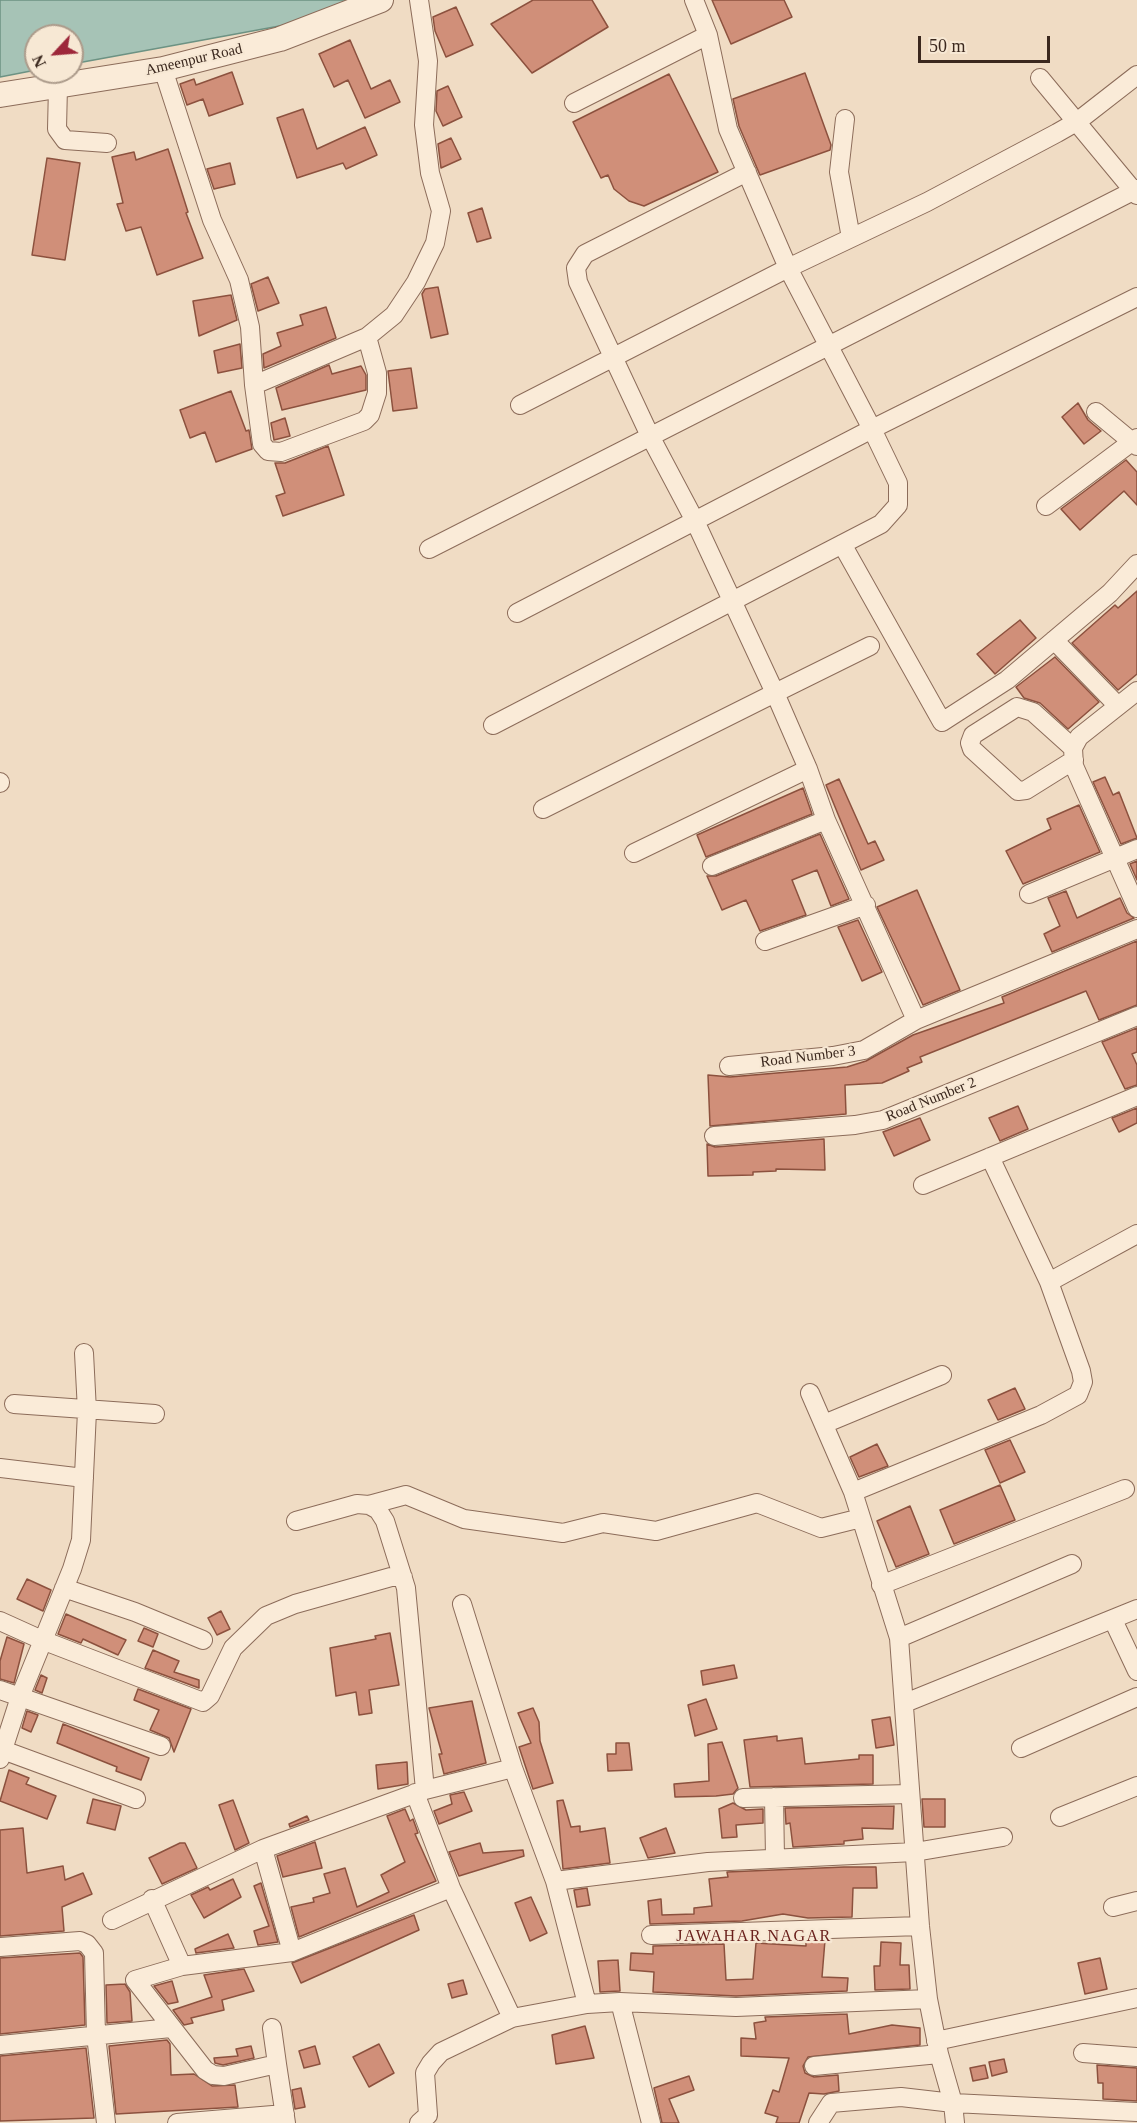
<!DOCTYPE html>
<style>
body{margin:0}
#map{position:relative;width:1137px;height:2123px;overflow:hidden;background:#f0dcc4;font-family:Georgia,serif}
canvas{display:block}
.north{position:absolute;left:24px;top:24px;width:60px;height:60px;box-sizing:border-box;background:#f7e8d4;border:2px solid #ac9b8b;border-radius:50%;rotate:244deg;font-size:16px;font-weight:700;line-height:24px;text-align:center;color:#3b281e}
.north::after{content:'';display:block;margin:auto;width:21px;height:27px;background:#9d273a;clip-path:polygon(50% 0,100% 100%,50% 72%,0 100%)}
.scale{position:absolute;left:918px;top:36px;width:132px;height:27px;box-sizing:border-box;border:3px solid #3b281e;border-top:0;padding-left:8px;font-size:18px;line-height:21px;white-space:nowrap;color:#3b281e;-webkit-text-stroke:4px #f7e8d4;paint-order:stroke}
</style>
<div id="map">
<canvas width="1137" height="2123"></canvas>
<div class="north">N</div>
<div class="scale">50 m</div>
</div>
<script>
const ctx = document.querySelector('canvas').getContext('2d');
ctx.lineJoin = 'round';
function fill(path, color) { ctx.fillStyle = color; ctx.fill(path, 'evenodd'); }
const shape = rows => new Path2D(rows.map(r => 'M' + r).join(''));
function strokePath(path, color, width, dash) { ctx.strokeStyle = color; ctx.lineWidth = width; ctx.lineCap = dash ? 'butt' : 'round'; ctx.setLineDash(dash || []); ctx.stroke(path); }
function drawText(font, color, halo, rows, align = 'center') {
  ctx.font = font + ' Georgia,serif'; ctx.lineWidth = 4.5; ctx.setLineDash([]); ctx.textBaseline = 'middle'; ctx.strokeStyle = halo; ctx.fillStyle = color; for (const [text, x, y, turn = 0] of rows) {
    ctx.save(); ctx.translate(x, y); ctx.rotate((+turn || 0) * Math.PI / 180); ctx.textAlign = isNaN(turn) ? turn : align; if (halo) ctx.strokeText(text, 0, 0); ctx.fillText(text, 0, 0); ctx.restore();
  }
}
const water = shape([
 [0,0,378,0,345,14,72,64,72,36,36,36,36,70,0,77,0,0]
]);
const building = shape([
 [533,0,592,0,608,27,532,73,491,24,533,0],
 [712,0,784,0,792,17,731,44,712,0],
 [456,7,473,45,446,57,435,31,433,17,456,7],
 [350,40,371,89,390,80,400,102,365,118,348,80,334,87,319,54,350,40],
 [232,72,243,104,209,116,203,99,187,105,180,84,194,79,196,85,232,72],
 [805,73,831,145,830,150,760,175,739,126,733,99,805,73],
 [669,74,718,172,644,206,629,201,614,189,608,175,601,178,573,122,669,74],
 [448,86,462,117,443,126,436,111,437,91,448,86],
 [303,109,317,149,365,127,377,155,346,169,343,163,297,178,277,118,303,109],
 [451,138,461,159,441,168,438,144,451,138],
 [168,149,188,212,186,213,203,258,157,275,141,227,126,231,117,204,123,203,112,157,134,152,136,160,168,149],
 [47,158,80,163,65,260,32,255,47,158],
 [230,163,235,184,214,189,207,169,230,163],
 [482,208,491,238,477,242,468,213,482,208],
 [268,277,279,303,258,311,251,284,268,277],
 [438,287,448,334,431,338,422,294,425,289,438,287],
 [231,295,237,320,199,336,193,301,231,295],
 [326,307,336,338,264,368,263,354,281,346,277,333,303,325,300,315,326,307],
 [240,344,242,368,218,373,214,351,240,344],
 [329,365,332,374,361,366,366,375,366,390,282,410,276,388,329,365],
 [411,368,417,408,393,411,388,371,411,368],
 [231,391,246,431,249,430,252,449,216,462,205,432,190,438,180,410,231,391],
 [1078,403,1088,420,1101,431,1084,444,1062,417,1078,403],
 [285,418,290,436,274,440,271,423,285,418],
 [328,446,344,495,283,516,276,496,285,493,275,463,285,463,328,446],
 [1126,460,1137,472,1137,505,1124,491,1080,530,1061,509,1126,460],
 [1137,591,1137,674,1118,690,1072,643,1115,605,1118,608,1137,591],
 [1020,620,1036,638,995,674,977,654,1020,620],
 [1055,657,1099,702,1068,729,1040,703,1024,698,1016,687,1055,657],
 [1105,777,1113,795,1119,792,1137,838,1121,844,1093,782,1105,777],
 [839,779,868,844,875,841,884,860,861,870,826,785,839,779],
 [803,788,812,814,706,857,697,835,803,788],
 [1079,805,1100,852,1023,884,1006,851,1051,829,1047,819,1079,805],
 [820,834,849,899,831,906,817,870,792,880,806,915,760,931,746,900,722,910,707,876,716,876,820,834],
 [1137,861,1137,880,1130,864,1137,861],
 [917,890,960,990,923,1005,877,907,917,890],
 [1066,891,1077,918,1120,898,1127,913,1134,918,1052,952,1044,934,1060,926,1048,898,1066,891],
 [858,920,882,972,862,981,838,927,858,920],
 [1137,941,1137,1005,1099,1020,1086,991,920,1057,922,1062,907,1068,909,1071,882,1083,845,1085,846,1114,710,1126,708,1075,730,1077,847,1067,866,1061,913,1035,1004,1003,1002,997,1137,941],
 [1137,1028,1137,1052,1132,1054,1137,1065,1137,1085,1125,1089,1102,1042,1137,1028],
 [1018,1106,1028,1129,1000,1141,989,1118,1018,1106],
 [1137,1108,1137,1123,1119,1132,1112,1118,1137,1108],
 [920,1118,930,1140,894,1156,883,1132,920,1118],
 [824,1139,825,1170,776,1169,776,1171,753,1172,753,1175,708,1176,707,1144,715,1147,824,1139],
 [1015,1388,1025,1409,998,1420,988,1400,1015,1388],
 [1010,1440,1025,1472,1000,1483,985,1450,1010,1440],
 [877,1444,888,1466,859,1477,850,1457,877,1444],
 [1000,1485,1015,1520,954,1544,940,1510,1000,1485],
 [910,1506,929,1554,896,1567,877,1521,910,1506],
 [27,1579,51,1590,43,1611,17,1599,27,1579],
 [221,1611,230,1629,217,1635,208,1618,221,1611],
 [66,1614,126,1640,118,1655,83,1639,81,1643,58,1634,66,1614],
 [144,1628,158,1634,153,1647,138,1641,144,1628],
 [390,1633,399,1685,369,1690,372,1713,359,1715,356,1692,336,1696,330,1648,376,1639,375,1636,390,1633],
 [7,1637,24,1644,14,1683,0,1679,0,1661,7,1637],
 [153,1650,179,1661,174,1672,199,1680,199,1688,145,1668,153,1650],
 [734,1665,737,1678,703,1685,701,1671,734,1665],
 [41,1675,47,1678,42,1693,35,1690,41,1675],
 [138,1689,191,1709,174,1752,169,1738,150,1730,159,1710,134,1700,138,1689],
 [706,1699,717,1729,695,1736,688,1705,706,1699],
 [472,1701,486,1763,444,1774,439,1754,442,1754,429,1708,472,1701],
 [533,1708,539,1722,540,1741,553,1783,533,1789,519,1747,531,1743,518,1713,533,1708],
 [27,1711,38,1715,31,1732,22,1728,27,1711],
 [890,1717,894,1745,876,1748,872,1720,890,1717],
 [63,1724,149,1758,141,1780,116,1771,117,1767,57,1743,63,1724],
 [777,1736,777,1741,802,1738,805,1764,859,1759,859,1755,873,1755,873,1784,750,1787,744,1740,777,1736],
 [722,1742,738,1788,733,1794,716,1796,675,1797,674,1784,709,1781,708,1744,722,1742],
 [616,1743,629,1743,632,1770,608,1771,607,1754,616,1754,616,1743],
 [407,1762,408,1784,378,1789,376,1765,407,1762],
 [9,1770,29,1778,26,1784,56,1796,47,1819,0,1801,9,1770],
 [464,1792,472,1811,439,1824,434,1811,452,1804,450,1795,464,1792],
 [93,1799,121,1806,115,1830,87,1823,93,1799],
 [922,1799,945,1799,945,1827,924,1827,922,1799],
 [233,1800,249,1843,235,1850,219,1805,233,1800],
 [563,1800,571,1827,580,1826,580,1832,605,1828,610,1863,563,1869,557,1801,563,1800],
 [733,1803,746,1810,763,1809,763,1823,736,1825,737,1837,722,1838,719,1809,733,1803],
 [894,1806,893,1829,862,1828,863,1839,844,1841,844,1844,793,1847,790,1823,786,1824,785,1808,894,1806],
 [405,1809,410,1821,413,1819,418,1833,415,1834,436,1881,299,1937,291,1907,314,1902,313,1898,330,1893,324,1874,345,1868,357,1907,389,1892,381,1875,405,1862,387,1816,405,1809],
 [307,1816,309,1820,290,1827,289,1824,307,1816],
 [23,1828,27,1873,63,1866,65,1880,83,1873,92,1894,62,1907,64,1931,0,1936,0,1830,23,1828],
 [666,1828,675,1853,648,1858,640,1838,666,1828],
 [315,1842,322,1868,283,1877,277,1856,315,1842],
 [180,1843,185,1843,197,1868,162,1884,149,1858,180,1843],
 [480,1843,483,1853,523,1850,524,1856,459,1876,449,1852,480,1843],
 [844,1867,876,1867,877,1888,853,1888,852,1917,808,1918,783,1914,742,1921,650,1924,648,1901,661,1899,662,1915,694,1914,694,1908,712,1906,709,1879,728,1877,727,1872,844,1867],
 [233,1879,241,1897,204,1918,191,1895,208,1887,210,1890,233,1879],
 [261,1883,278,1942,258,1945,254,1931,269,1926,254,1886,261,1883],
 [587,1888,590,1905,577,1907,574,1890,587,1888],
 [531,1897,547,1933,530,1941,515,1903,531,1897],
 [414,1915,419,1930,301,1983,292,1963,414,1915],
 [228,1934,234,1948,196,1953,195,1949,228,1934],
 [825,1940,822,1977,848,1978,847,1991,736,1996,653,1992,654,1972,630,1970,631,1953,653,1954,653,1946,724,1944,726,1980,753,1979,756,1943,806,1946,806,1941,825,1940],
 [881,1942,901,1943,900,1965,909,1965,910,1989,875,1990,874,1966,880,1966,881,1942],
 [80,1953,83,1957,85,2025,0,2034,0,1958,80,1953],
 [1100,1958,1107,1989,1085,1994,1078,1963,1100,1958],
 [618,1960,620,1991,600,1992,598,1961,618,1960],
 [244,1969,254,1991,222,2000,224,2010,191,2018,193,2023,184,2025,173,2010,212,1997,204,1975,244,1969],
 [463,1980,467,1994,452,1998,448,1984,463,1980],
 [172,1981,178,2002,168,2004,154,1986,172,1981],
 [125,1984,130,1992,132,2021,107,2023,106,1985,125,1984],
 [847,2014,849,2034,892,2025,920,2028,920,2045,808,2057,803,2066,805,2073,814,2077,838,2075,839,2091,824,2094,809,2093,799,2123,776,2123,778,2117,765,2113,773,2090,779,2092,789,2058,741,2056,741,2038,756,2039,754,2023,766,2021,765,2017,847,2014],
 [585,2026,594,2058,556,2064,552,2035,585,2026],
 [167,2040,170,2044,171,2075,194,2074,212,2086,235,2085,238,2107,116,2114,109,2046,167,2040],
 [379,2044,394,2073,369,2087,353,2057,379,2044],
 [251,2046,254,2058,223,2065,215,2063,214,2058,238,2056,236,2049,251,2046],
 [315,2046,320,2064,304,2068,299,2051,315,2046],
 [86,2048,94,2118,0,2121,0,2056,86,2048],
 [1004,2059,1007,2072,992,2076,989,2062,1004,2059],
 [985,2065,988,2078,973,2081,970,2068,985,2065],
 [1097,2065,1137,2068,1137,2101,1103,2099,1103,2083,1098,2083,1097,2065],
 [689,2076,694,2090,669,2099,679,2123,662,2123,654,2088,689,2076],
 [301,2088,305,2107,295,2109,292,2090,301,2088]
]);
const minor = shape([
 [694,0,708,35,728,129,788,268,872,429,1137,297],
 [163,69,212,220,239,280,250,327,254,385,262,444,268,451,281,452,364,421,370,415,377,393,377,373,367,337],
 [1040,78,1137,195],
 [58,86,57,129,65,140,107,143],
 [574,103,708,35],
 [845,119,839,172,851,238],
 [747,172,585,254,576,268,578,282,650,436,695,521,775,693,870,646],
 [254,385,367,337,394,315,416,282,435,243,441,211,430,173,424,125,428,61,419,0],
 [520,405,788,268,927,202,1057,133,1078,121,1137,75],
 [1096,412,1137,446],
 [1046,506,1137,438],
 [842,544,942,722,1007,680,1110,593,1137,564],
 [429,549,1137,189],
 [1054,640,1118,706],
 [1137,691,1079,737,1073,748,1074,766,1137,908],
 [493,725,881,524,898,505,898,483,872,429,517,613],
 [1073,748,1033,712,1017,707,973,735,970,743,972,749,1018,791,1026,790,1074,760],
 [0,782,0,783],
 [543,809,775,693,808,769,826,820,916,1020,1137,929],
 [634,853,808,769],
 [712,866,826,820],
 [1029,894,1137,849],
 [765,941,866,905],
 [729,1066,833,1056,864,1050,916,1020],
 [714,1136,855,1125,883,1120,1137,1016],
 [990,1157,1049,1282,1137,1234],
 [923,1185,1137,1096],
 [810,1393,853,1492,899,1638,920,1926,928,1999,939,2054,953,2103,955,2123],
 [14,1404,155,1414],
 [824,1424,942,1375],
 [0,1468,84,1478],
 [853,1492,1041,1415,1078,1395,1083,1382,1081,1371,1049,1282],
 [369,1505,406,1495,464,1519,563,1533,603,1523,656,1531,757,1503,821,1528,861,1518],
 [296,1521,357,1504,369,1505,378,1510,385,1521,406,1588,425,1790],
 [881,1585,1125,1489],
 [64,1588,135,1612,203,1640],
 [462,1604,513,1768],
 [1113,1620,1137,1671],
 [0,1621,42,1640,203,1702,210,1696,233,1648,266,1616,295,1604,391,1577,403,1577],
 [899,1638,1072,1564],
 [0,1690,161,1746],
 [905,1703,1137,1609],
 [1021,1748,1137,1697],
 [0,1749,136,1799],
 [0,1759,20,1697,72,1569,81,1540,87,1411,84,1353],
 [774,1797,775,1858],
 [743,1798,910,1794],
 [1060,1817,1137,1786],
 [263,1849,292,1952],
 [555,1881,708,1862,915,1852,1003,1837],
 [451,1888,512,2018],
 [152,1899,182,1966,292,1952,451,1888,415,1793],
 [1113,1907,1137,1901],
 [112,1920,263,1849,425,1790,513,1768,555,1881,587,2004],
 [651,1935,920,1926],
 [0,1947,80,1941,87,1944,94,1953,96,2035,106,2123],
 [182,1966,135,1980,205,2070,213,2075,224,2076,277,2064,286,2123],
 [620,2002,651,2123],
 [272,2028,277,2064],
 [936,2041,1137,1998],
 [0,2045,171,2028],
 [1083,2053,1137,2057],
 [814,2066,939,2054],
 [177,2123,285,2114],
 [419,2123,428,2115,425,2073,431,2063,441,2052,512,2018,587,2004,620,2002,736,2007,928,1999],
 [818,2123,831,2103,901,2097,953,2103,1137,2112]
]);
const tertiary = shape([
 [0,95,163,69,280,39,381,0]
]);
const streetNames = [
 ["Ameenpur Road",194,60,-13],
 ["Road Number 3",808,1057,-7],
 ["Road Number 2",931,1100,-22]
];
const neighbourhoodNames = [
 ["JAWAHAR NAGAR",754,1937]
];
fill(water, '#a6c3b6');
strokePath(water, '#6c9283', 1.5);
fill(building, '#d08f79');
strokePath(building, '#8c513e', 1.5);
strokePath(minor, '#8c6c5a', 20);
strokePath(tertiary, '#8c6c5a', 26);
strokePath(minor, '#faebd8', 18);
strokePath(tertiary, '#faebd8', 24);
drawText('15px', '#3b281e', '#f7e8d4', streetNames);
ctx.letterSpacing = '1.5px';
drawText('16px', '#6a201c', '#f7e8d4', neighbourhoodNames);
ctx.letterSpacing = '0px';
</script>
